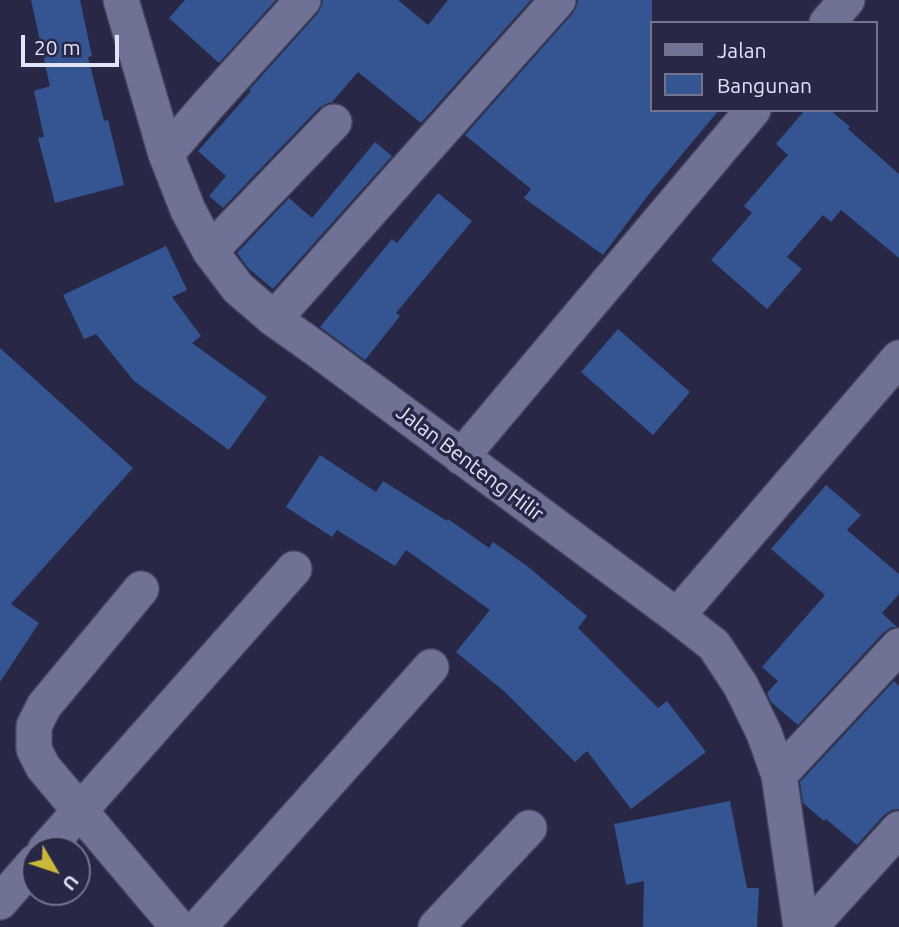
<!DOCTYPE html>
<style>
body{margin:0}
#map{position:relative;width:899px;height:927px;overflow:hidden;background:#282846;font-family:Ubuntu,sans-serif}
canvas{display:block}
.legend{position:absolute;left:650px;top:21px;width:228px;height:91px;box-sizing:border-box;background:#282846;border:2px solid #72738d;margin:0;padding:9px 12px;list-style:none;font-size:21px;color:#e1e3f7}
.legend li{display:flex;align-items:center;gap:14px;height:35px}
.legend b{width:35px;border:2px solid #72738d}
.north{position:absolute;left:21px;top:836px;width:70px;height:70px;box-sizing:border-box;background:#282846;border:2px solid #72738d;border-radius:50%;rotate:129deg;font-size:19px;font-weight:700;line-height:28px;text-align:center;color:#e1e3f7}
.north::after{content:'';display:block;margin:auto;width:24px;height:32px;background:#caba3a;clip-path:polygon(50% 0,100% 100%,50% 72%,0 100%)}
.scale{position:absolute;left:21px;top:35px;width:98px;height:32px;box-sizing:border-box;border:4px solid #e1e3f7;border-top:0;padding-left:9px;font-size:21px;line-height:24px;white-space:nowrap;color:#e1e3f7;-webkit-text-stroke:5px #282846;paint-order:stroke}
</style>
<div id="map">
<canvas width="899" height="927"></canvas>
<ul class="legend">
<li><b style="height:9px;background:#707295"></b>Jalan</li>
<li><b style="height:19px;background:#345492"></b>Bangunan</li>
</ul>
<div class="north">U</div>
<div class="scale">20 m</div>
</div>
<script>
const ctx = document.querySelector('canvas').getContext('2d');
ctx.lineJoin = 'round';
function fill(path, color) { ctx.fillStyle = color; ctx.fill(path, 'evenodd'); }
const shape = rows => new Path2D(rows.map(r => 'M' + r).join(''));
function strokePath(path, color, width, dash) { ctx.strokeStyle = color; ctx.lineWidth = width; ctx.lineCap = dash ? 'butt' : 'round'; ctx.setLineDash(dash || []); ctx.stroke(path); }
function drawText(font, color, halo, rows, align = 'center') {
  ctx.font = font + ' Ubuntu,sans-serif'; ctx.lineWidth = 7; ctx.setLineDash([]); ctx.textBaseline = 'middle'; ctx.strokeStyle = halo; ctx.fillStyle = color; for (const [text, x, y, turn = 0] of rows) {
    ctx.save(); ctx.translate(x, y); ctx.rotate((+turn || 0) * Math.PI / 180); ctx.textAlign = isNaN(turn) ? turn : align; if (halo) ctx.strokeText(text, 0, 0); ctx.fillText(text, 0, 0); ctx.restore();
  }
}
const building = shape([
 [31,0,80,0,92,56,88,57,104,121,108,120,124,185,55,203,38,138,44,137,34,91,50,86],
 [185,0,276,0,219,63,169,18],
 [323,0,398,0,428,25,448,0,531,0,421,123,358,72,332,102,328,103,319,108,223,208,209,196,226,176,198,151,251,91,249,90,318,13,322,5],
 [578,0,652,0,652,110,719,110,649,194,603,255,524,198,531,189,465,135,573,13,577,5],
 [805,110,830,110,850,127,848,129,899,174,899,258,841,210,831,222,823,215,787,257,802,269,767,309,711,260,752,213,744,206,788,155,776,144],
 [375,142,392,156,273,289,248,268,237,253,289,198,312,218],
 [438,193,472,221,396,313,400,316,365,360,320,327,392,239,397,243],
 [166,246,187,290,172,297,201,336,192,343,267,397,229,450,134,381,96,334,84,339,63,295],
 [618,329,690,392,653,435,581,372],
 [0,348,133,468,11,604,39,623,0,682],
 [320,455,376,492,383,481,447,521,448,519,489,548,493,542,527,566,587,616,578,628,658,708,667,701,706,752,631,809,587,751,575,762,505,692,456,652,490,610,406,550,395,566,337,530,332,537,286,507],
 [826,485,861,515,847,530,899,574,899,594,882,613,897,627,892,627,884,632,798,725,771,702,767,693,778,681,762,667,825,595,771,549],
 [894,681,899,686,899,809,892,810,884,815,857,845,826,819,824,821,803,803,800,782],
 [730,801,747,888,759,888,757,927,643,927,644,881,626,885,614,824]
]);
const minor = shape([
 [121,0,166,154,188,210,210,251,238,288,274,319,315,348,677,616,714,645,741,686,764,733,779,775,801,927],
 [827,23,847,0],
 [166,154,209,104,303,0],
 [210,251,334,122],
 [274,319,558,0],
 [461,457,753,110],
 [141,589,44,706,34,726,34,749,43,767,178,927],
 [677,616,899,358],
 [779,775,899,646],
 [45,850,294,569],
 [0,902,35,862],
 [199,927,431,667],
 [436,927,529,828],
 [810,927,899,829]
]);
const streetNames = [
 ["Jalan Benteng Hilir",470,463,37]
];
fill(building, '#345492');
strokePath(minor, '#43435d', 38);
strokePath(minor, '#707295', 35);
drawText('21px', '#e1e3f7', '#282846', streetNames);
</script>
